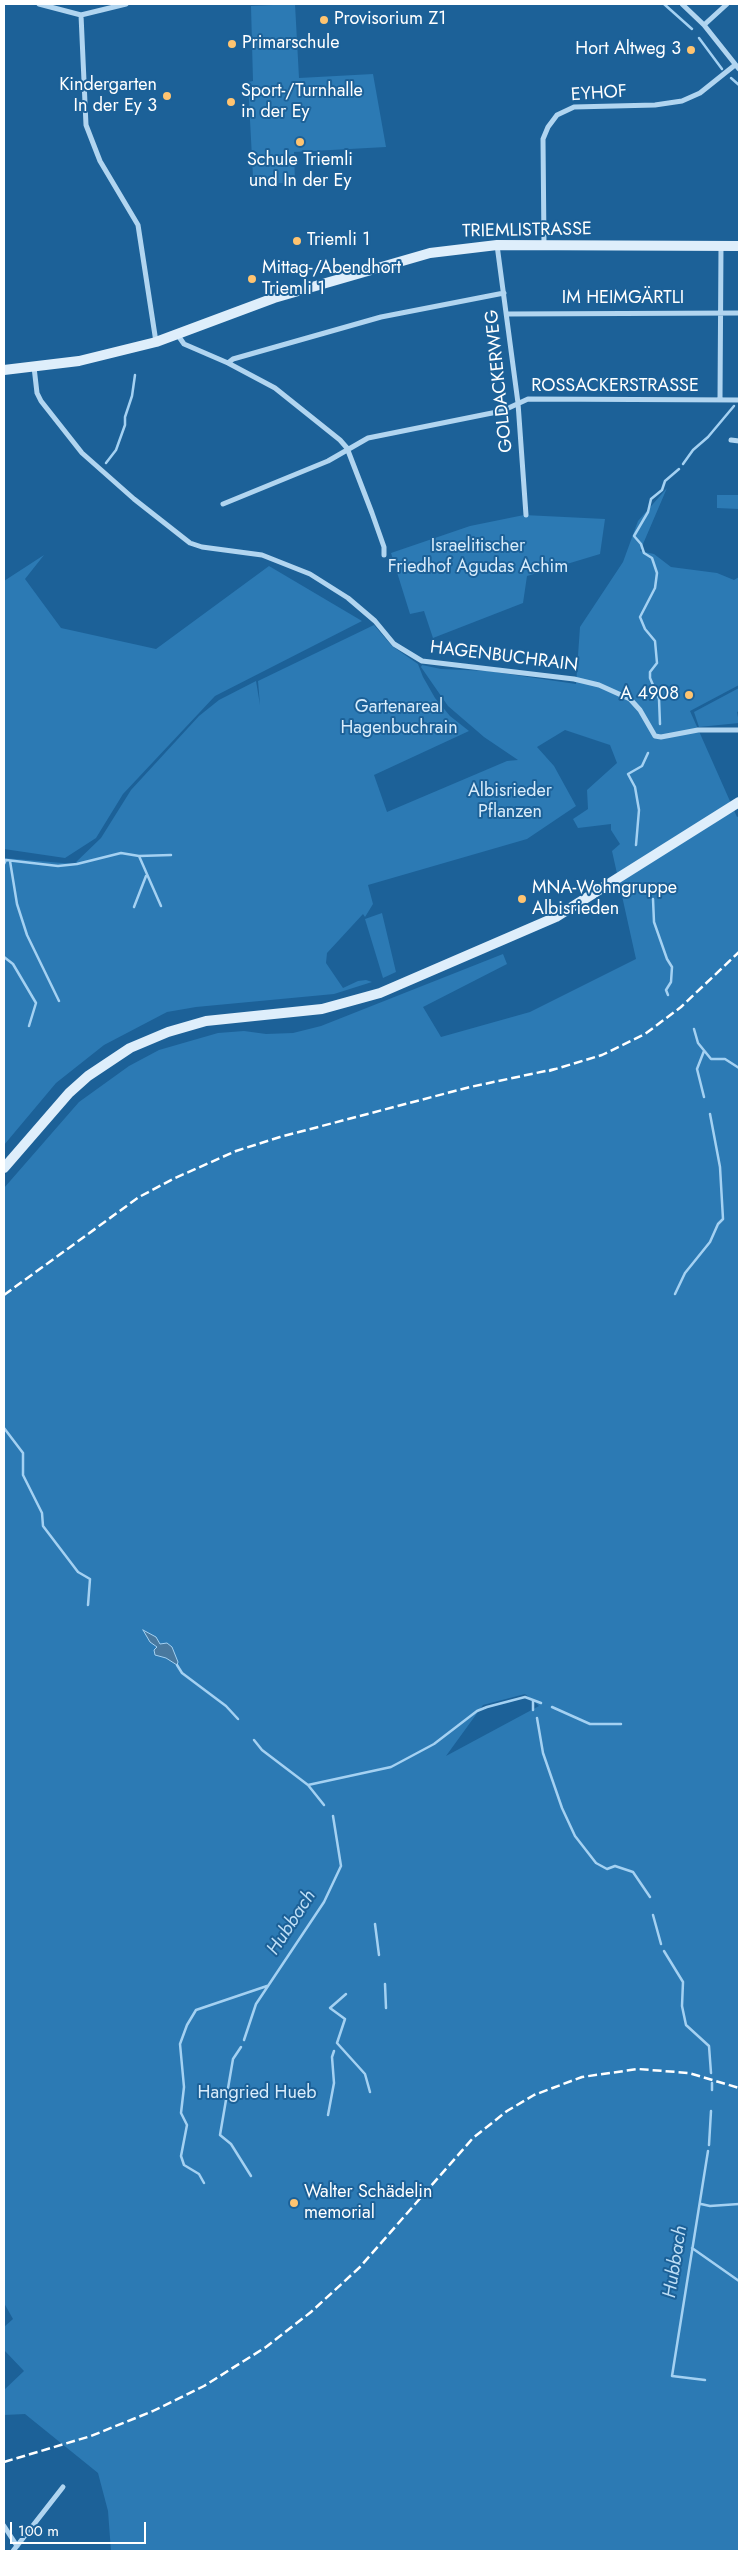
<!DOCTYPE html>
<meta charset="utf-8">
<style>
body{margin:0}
#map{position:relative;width:743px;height:2555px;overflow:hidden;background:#1c6198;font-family:Jost,sans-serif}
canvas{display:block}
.frame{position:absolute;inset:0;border:5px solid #fff;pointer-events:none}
.scale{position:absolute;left:10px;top:2522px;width:136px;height:22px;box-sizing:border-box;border:2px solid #fff;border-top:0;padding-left:6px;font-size:15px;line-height:18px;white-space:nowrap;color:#fff;-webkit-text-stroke:4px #1c6198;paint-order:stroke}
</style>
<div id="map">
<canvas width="743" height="2555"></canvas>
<div class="frame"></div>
<div class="scale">100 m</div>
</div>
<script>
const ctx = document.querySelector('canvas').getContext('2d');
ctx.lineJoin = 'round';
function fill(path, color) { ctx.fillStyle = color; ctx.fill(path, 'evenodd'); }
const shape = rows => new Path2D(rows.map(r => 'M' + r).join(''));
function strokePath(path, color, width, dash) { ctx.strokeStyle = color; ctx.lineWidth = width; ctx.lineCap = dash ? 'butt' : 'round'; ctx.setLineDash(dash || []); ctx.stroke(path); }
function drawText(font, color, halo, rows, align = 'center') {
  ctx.font = font + ' Jost,sans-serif'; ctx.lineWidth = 4; ctx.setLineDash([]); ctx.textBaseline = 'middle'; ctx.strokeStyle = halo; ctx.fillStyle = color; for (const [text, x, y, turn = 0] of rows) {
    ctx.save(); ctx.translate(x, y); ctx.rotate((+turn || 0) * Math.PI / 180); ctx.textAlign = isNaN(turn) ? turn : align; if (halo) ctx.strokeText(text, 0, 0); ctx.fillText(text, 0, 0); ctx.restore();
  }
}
const green = shape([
 [295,4,299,78,373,74,386,147,294,152,295,182,256,185,253,177,248,82,253,81,251,6],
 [667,488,640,551,654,554,671,567,717,573,734,580,739,577,739,685,690,711,737,817,739,816,739,2551,111,2551,108,2511,98,2473,25,2414,4,2415,4,2390,24,2371,4,2350,4,2327,13,2319,4,2303,4,1188,79,1102,129,1066,159,1050,218,1033,244,1031,266,1034,293,1033,321,1026,503,954,507,964,423,1007,441,1037,530,1012,636,959,612,851,620,844,611,830,611,824,578,828,573,819,588,809,587,790,617,763,610,745,565,730,537,747,554,766,576,806,527,839,368,885,373,904,365,917,363,914,327,953,326,963,343,988,358,981,366,980,372,982,334,994,196,1007,167,1012,104,1045,56,1083,4,1145,4,858,74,864,101,838,131,790,199,716,219,700,256,681,260,705,258,681,374,625,392,646,418,664,423,677,435,698,450,716,469,731,374,775,387,812,507,761,518,760,484,737,448,706,421,667,422,665,441,669,488,671,576,684,580,627,623,562,638,521],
 [525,1694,539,1706,446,1756,483,1705],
 [717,495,739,495,739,509,717,508],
 [524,515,605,519,600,554,527,576,523,603,433,638,424,611,410,614,391,553,470,526],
 [44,555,25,579,61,628,156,649,269,566,362,621,215,696,123,794,96,838,65,858,4,849,4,581],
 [739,688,739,711,737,712,739,723,699,727,694,712],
 [382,913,396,972,383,978,365,919]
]);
const water = shape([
 [143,1630,156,1637,160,1644,167,1643,172,1647,178,1662,177,1665,166,1658,155,1655,154,1650,157,1647,150,1642,143,1630]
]);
const stream = shape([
 [664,4,692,29],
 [699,38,722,69],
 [731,78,739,85],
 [106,463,116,450,125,425,125,417,132,396,135,375],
 [683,464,693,450,708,437,734,406],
 [660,724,659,699,650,678,650,672,657,663,655,641,645,629,640,617,655,588,657,573,652,558,644,553,641,544,634,536,648,512,651,499,662,490,665,481,679,469],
 [636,845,639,810,635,787,628,774,642,766,648,753],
 [139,856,161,906],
 [4,860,6,860,4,864],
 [6,860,58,866,77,864,121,853,139,856,171,855],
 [10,861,17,904,27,935,59,1001],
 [653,899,654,922,667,959,672,967,671,982,666,990,668,995],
 [134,907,146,876],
 [4,957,13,964,36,1003,29,1026],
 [694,1029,698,1043,711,1059,725,1059,739,1068],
 [704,1051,697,1069,704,1097],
 [675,1294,685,1273,710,1242,718,1224,723,1219,720,1167,710,1114],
 [4,1428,23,1453,23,1475,42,1513,43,1526,78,1572,90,1579,88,1605],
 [177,1665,182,1673,226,1706,238,1719],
 [552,1707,590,1724,621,1724],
 [533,1710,533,1700],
 [537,1718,543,1753,562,1808,575,1836,596,1863,607,1869,615,1866,633,1872,650,1897],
 [254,1740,262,1750,308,1785,324,1805],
 [308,1785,391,1767,434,1744,477,1711,487,1707,525,1697,541,1703],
 [653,1915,661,1944],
 [375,1924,379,1955],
 [664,1951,683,1982,682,2006,686,2025,709,2046,711,2073],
 [385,1984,386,2008],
 [346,1994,330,2008,345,2019,337,2043,365,2074,370,2092],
 [244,2040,256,2004,324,1902,341,1866,333,1816],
 [241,2047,233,2059,220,2135,231,2144,251,2176],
 [712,2083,712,2090],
 [328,2115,334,2083,332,2057,334,2051],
 [709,2145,711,2111],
 [204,2183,199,2174,184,2165,181,2156,187,2125,181,2113,184,2087,180,2044,187,2025,196,2010,267,1986],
 [701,2204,710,2206,739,2204],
 [692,2248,739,2281],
 [705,2380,672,2376,708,2151]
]);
const street = shape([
 [39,4,81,15,126,4],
 [682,4,704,25,739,69],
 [81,15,86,125,100,161,138,225,156,342],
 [704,25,727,4],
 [497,245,518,403,526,515],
 [544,245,543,139,548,127,557,115,574,107,655,105,682,101,700,93,735,65],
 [507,314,739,313],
 [177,334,184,344,228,363,275,388,340,440,347,448,372,513,384,547,384,555],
 [228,363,233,359,381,317,504,293],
 [34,367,37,393,41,401,82,453,134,499,190,543,202,547,262,555,310,574,348,598,375,621,394,644,422,661,574,679,599,685,630,699,640,710,655,736,661,737,698,730,739,730],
 [720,399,721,246],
 [731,440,739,441],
 [223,504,328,461,368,438,502,411,528,399,739,400],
 [4,2526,17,2546],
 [13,2551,63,2487]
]);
const secondary = shape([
 [4,370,79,361,156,342,274,298,430,253,497,245,739,246],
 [4,1168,69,1093,88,1076,130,1048,168,1032,206,1021,322,1009,380,993,556,917,739,802]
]);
const rail = shape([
 [549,1071,602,1055,645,1034,681,1007,739,952],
 [4,1295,139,1197,175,1178,236,1151,280,1137,470,1087,555,1069],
 [4,2462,91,2436,153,2411,204,2386,266,2347,311,2312,360,2267,473,2138,507,2111,534,2095,582,2077,638,2069,689,2073,739,2088]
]);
const markers = [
 [324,20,5,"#ffc470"],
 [232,44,5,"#ffc470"],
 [691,50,5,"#ffc470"],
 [167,96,5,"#ffc470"],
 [231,102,5,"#ffc470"],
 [300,142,5,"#ffc470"],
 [297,241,5,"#ffc470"],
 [252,279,5,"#ffc470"],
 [689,695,5,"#ffc470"],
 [522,899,5,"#ffc470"],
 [294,2203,5,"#ffc470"]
];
const poiNames = [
 ["Provisorium Z1",334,20],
 ["Primarschule",242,44],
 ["Hort Altweg 3",681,50,"right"],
 ["Kindergarten",157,86,"right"],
 ["In der Ey 3",157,107,"right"],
 ["Sport-/Turnhalle",241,92],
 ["in der Ey",241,113],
 ["Schule Triemli",300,161,"center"],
 ["und In der Ey",300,182,"center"],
 ["Triemli 1",307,241],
 ["Mittag-/Abendhort",262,269],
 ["Triemli 1",262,290],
 ["A 4908",679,695,"right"],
 ["MNA-Wohngruppe",532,889],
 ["Albisrieden",532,910],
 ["Walter Schädelin",304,2193],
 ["memorial",304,2214]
];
const streetNames = [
 ["EYHOF",599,94,-4],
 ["TRIEMLISTRASSE",527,231,-1],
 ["IM HEIMGÄRTLI",623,299],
 ["GOLDACKERWEG",500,381,-96],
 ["ROSSACKERSTRASSE",615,387],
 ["HAGENBUCHRAIN",504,657,7]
];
const parkNames = [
 ["Israelitischer",478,547],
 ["Friedhof Agudas Achim",478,568],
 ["Gartenareal",399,708],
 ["Hagenbuchrain",399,729],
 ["Albisrieder",510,792],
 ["Pflanzen",510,813],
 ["Hangried Hueb",257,2094]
];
const waterNames = [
 ["Hubbach",292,1923,-57],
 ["Hubbach",676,2262,-81]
];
fill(green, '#2c7ab4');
fill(water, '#49799f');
strokePath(water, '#a4d1f2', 1);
strokePath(stream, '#a4d1f2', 2.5);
strokePath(street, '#b1d5f0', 5);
strokePath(secondary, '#deeefb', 10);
strokePath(rail, '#fff', 2.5, [9, 4]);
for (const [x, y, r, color] of markers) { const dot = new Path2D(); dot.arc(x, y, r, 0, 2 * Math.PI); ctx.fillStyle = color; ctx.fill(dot); strokePath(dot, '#1c6198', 2); }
drawText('18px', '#fff', '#1c6198', poiNames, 'left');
drawText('18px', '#fff', '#1c6198', streetNames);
drawText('18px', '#d8ecfb', '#1c6198', parkNames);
drawText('italic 19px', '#bddef6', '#1c6198', waterNames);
</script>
